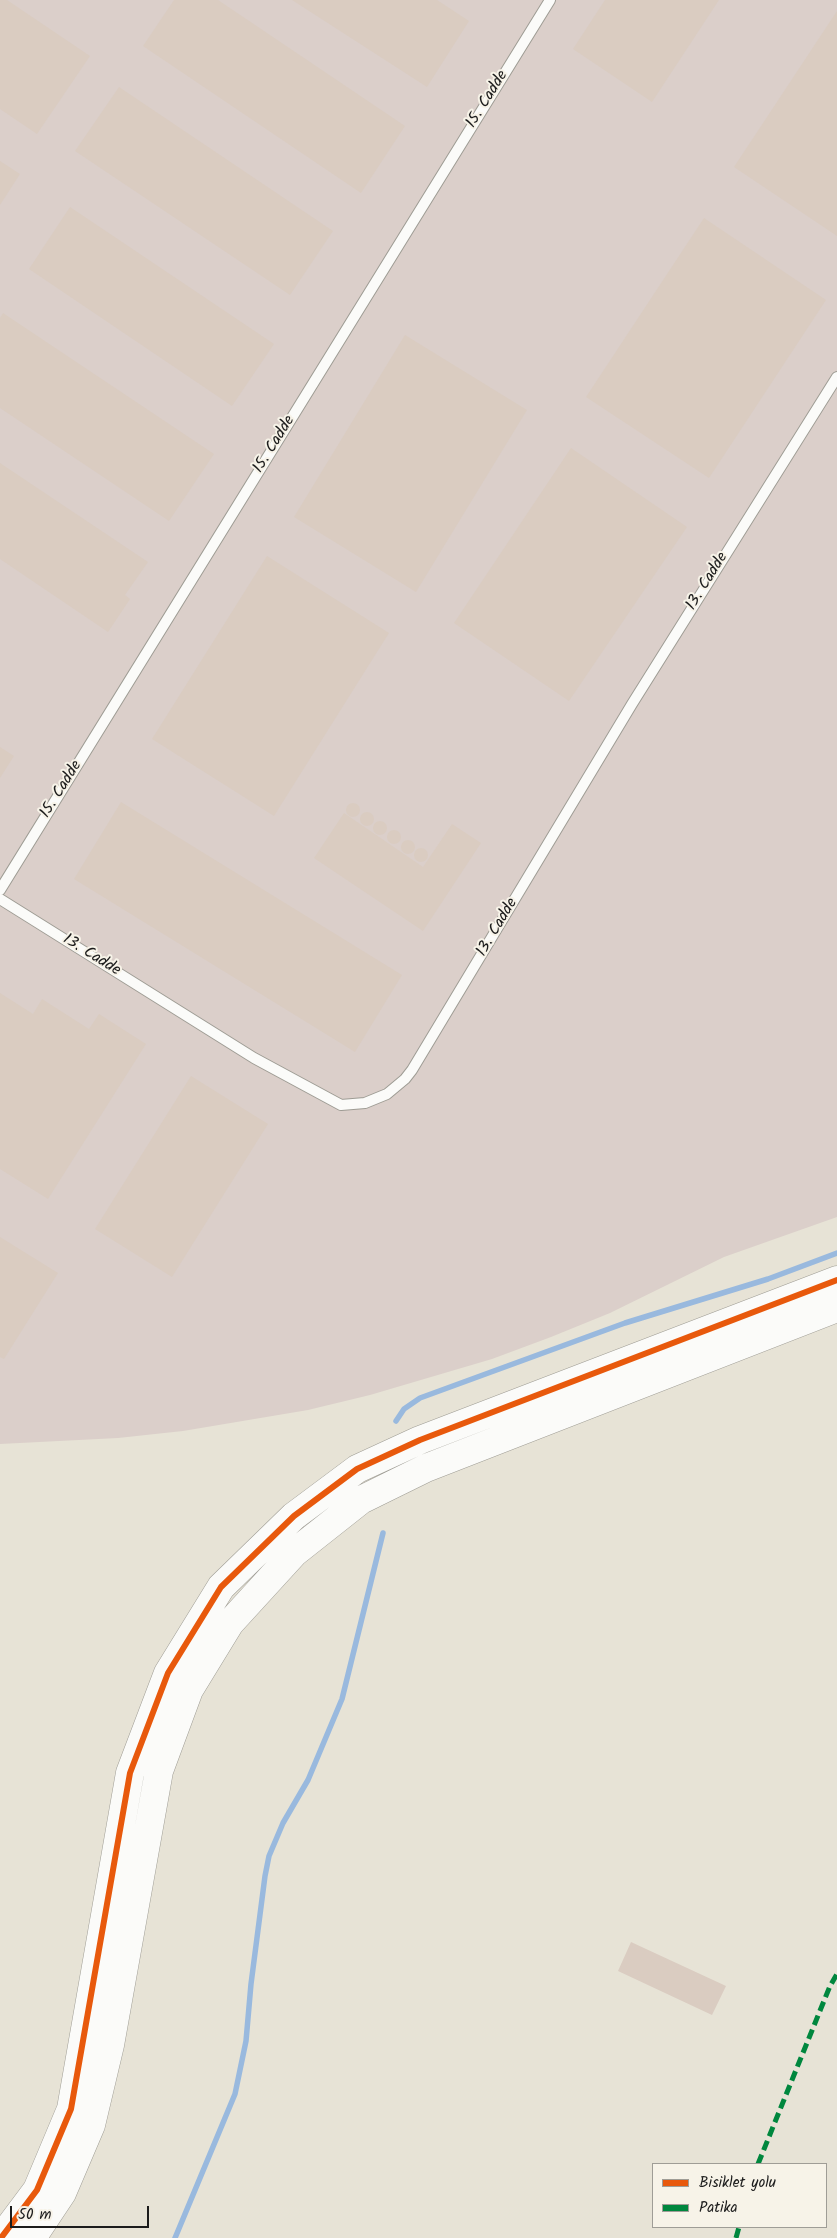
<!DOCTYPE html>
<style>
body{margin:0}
#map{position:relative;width:837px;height:2238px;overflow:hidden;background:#e7e3d6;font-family:Kalam,sans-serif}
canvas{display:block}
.legend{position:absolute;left:652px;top:2163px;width:175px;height:65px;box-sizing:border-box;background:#f7f3e8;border:1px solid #9f9d96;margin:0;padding:6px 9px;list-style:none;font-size:15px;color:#1c1c1c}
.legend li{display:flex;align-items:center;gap:10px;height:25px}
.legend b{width:25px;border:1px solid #9f9d96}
.scale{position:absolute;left:10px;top:2206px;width:139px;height:22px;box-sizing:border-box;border:2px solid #1c1c1c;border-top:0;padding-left:6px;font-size:15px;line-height:18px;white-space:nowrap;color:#1c1c1c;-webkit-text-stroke:4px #f7f3e8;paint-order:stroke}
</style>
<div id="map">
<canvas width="837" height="2238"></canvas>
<ul class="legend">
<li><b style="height:6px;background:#e8590c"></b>Bisiklet yolu</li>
<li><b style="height:6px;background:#00873e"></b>Patika</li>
</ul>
<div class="scale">50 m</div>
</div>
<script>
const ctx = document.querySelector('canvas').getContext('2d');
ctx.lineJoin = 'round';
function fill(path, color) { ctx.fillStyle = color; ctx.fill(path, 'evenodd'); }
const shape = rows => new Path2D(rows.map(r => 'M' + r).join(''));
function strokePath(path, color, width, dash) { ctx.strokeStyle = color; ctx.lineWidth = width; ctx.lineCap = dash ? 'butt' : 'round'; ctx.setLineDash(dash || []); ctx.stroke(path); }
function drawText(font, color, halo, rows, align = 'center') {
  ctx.font = font + ' Kalam,sans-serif'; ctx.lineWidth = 4; ctx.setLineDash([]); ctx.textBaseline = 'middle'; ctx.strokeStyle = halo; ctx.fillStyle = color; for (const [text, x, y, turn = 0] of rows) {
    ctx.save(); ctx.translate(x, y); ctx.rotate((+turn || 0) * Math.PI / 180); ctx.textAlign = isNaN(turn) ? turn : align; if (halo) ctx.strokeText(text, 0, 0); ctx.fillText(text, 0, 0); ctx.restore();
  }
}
const industrial = shape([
 [0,0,837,0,837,1217,724,1257,610,1313,551,1337,492,1359,370,1395,308,1410,183,1431,118,1438,0,1444]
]);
const stream = shape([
 [396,1421,404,1409,420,1398,625,1323,768,1279,837,1253],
 [175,2238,235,2094,246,2041,251,1984,265,1876,269,1856,283,1823,308,1780,342,1699,383,1533]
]);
const building = shape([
 [0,0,7,0,90,56,37,134,0,109],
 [174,0,218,0,405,126,361,193,143,46],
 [292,0,437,0,469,21,427,87],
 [605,0,719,0,652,102,573,49],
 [837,11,837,236,734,167],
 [119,87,333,231,290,295,75,151],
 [0,161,20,174,0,205],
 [70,207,274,344,232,406,29,269],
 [704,218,826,300,709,478,586,397],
 [3,313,214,454,169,521,0,408,0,318],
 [405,335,527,410,416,592,294,517],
 [571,448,687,527,569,701,454,623],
 [0,463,148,562,125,595,130,599,108,632,0,559],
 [267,556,389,633,274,816,152,739],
 [0,747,14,756,0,778],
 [121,802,402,975,355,1052,74,879],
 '346 810a7 7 0 1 1 14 0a7 7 0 1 1-14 0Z',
 '360 819a7 7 0 1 1 14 0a7 7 0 1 1-14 0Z',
 [344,813,423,867,452,824,481,843,423,931,314,858],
 '373 828a7 7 0 1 1 14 0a7 7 0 1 1-14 0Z',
 '387 837a7 7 0 1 1 14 0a7 7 0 1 1-14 0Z',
 '401 847a7 7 0 1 1 14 0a7 7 0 1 1-14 0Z',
 '414 855a7 7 0 1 1 14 0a7 7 0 1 1-14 0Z',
 [0,993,33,1014,42,999,89,1029,99,1014,146,1044,48,1199,0,1169],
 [191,1076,268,1124,172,1277,95,1229],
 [0,1237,58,1273,4,1359,0,1357],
 [631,1942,726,1986,712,2015,618,1971]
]);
const lane = shape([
 [0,890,550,0],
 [0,899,254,1058,341,1105,365,1103,387,1094,405,1079,412,1070,632,704,837,377]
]);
const secondary = shape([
 [1,2238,37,2190,71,2109,130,1773,168,1673,221,1587,294,1516,357,1469,420,1440,837,1280],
 [32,2238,62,2193,91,2125,110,2045,159,1771,189,1690,230,1623,294,1553,361,1500,426,1468,837,1308]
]);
const quiet = shape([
 [758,2164,830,1986,837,1974],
 [736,2238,739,2227]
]);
const cycleway = shape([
 [1,2238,37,2190,71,2109,130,1773,168,1673,221,1587,294,1516,357,1469,420,1440,837,1280]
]);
const streetNames = [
 ["15. Cadde",488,100,-58],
 ["15. Cadde",275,445,-58],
 ["13. Cadde",708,582,-58],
 ["15. Cadde",62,790,-58],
 ["13. Cadde",498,928,-59],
 ["13. Cadde",91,956,32]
];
fill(industrial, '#dbcfca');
strokePath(stream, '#99b9de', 5.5);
fill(building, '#daccc1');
strokePath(lane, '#9e9c94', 12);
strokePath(secondary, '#9e9c94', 29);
strokePath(lane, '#fbfbf9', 10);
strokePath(secondary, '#fbfbf9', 28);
strokePath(quiet, '#00873e', 5, [10, 5]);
strokePath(cycleway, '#e8590c', 6);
drawText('16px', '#1c1c1c', '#f7f3e8', streetNames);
</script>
